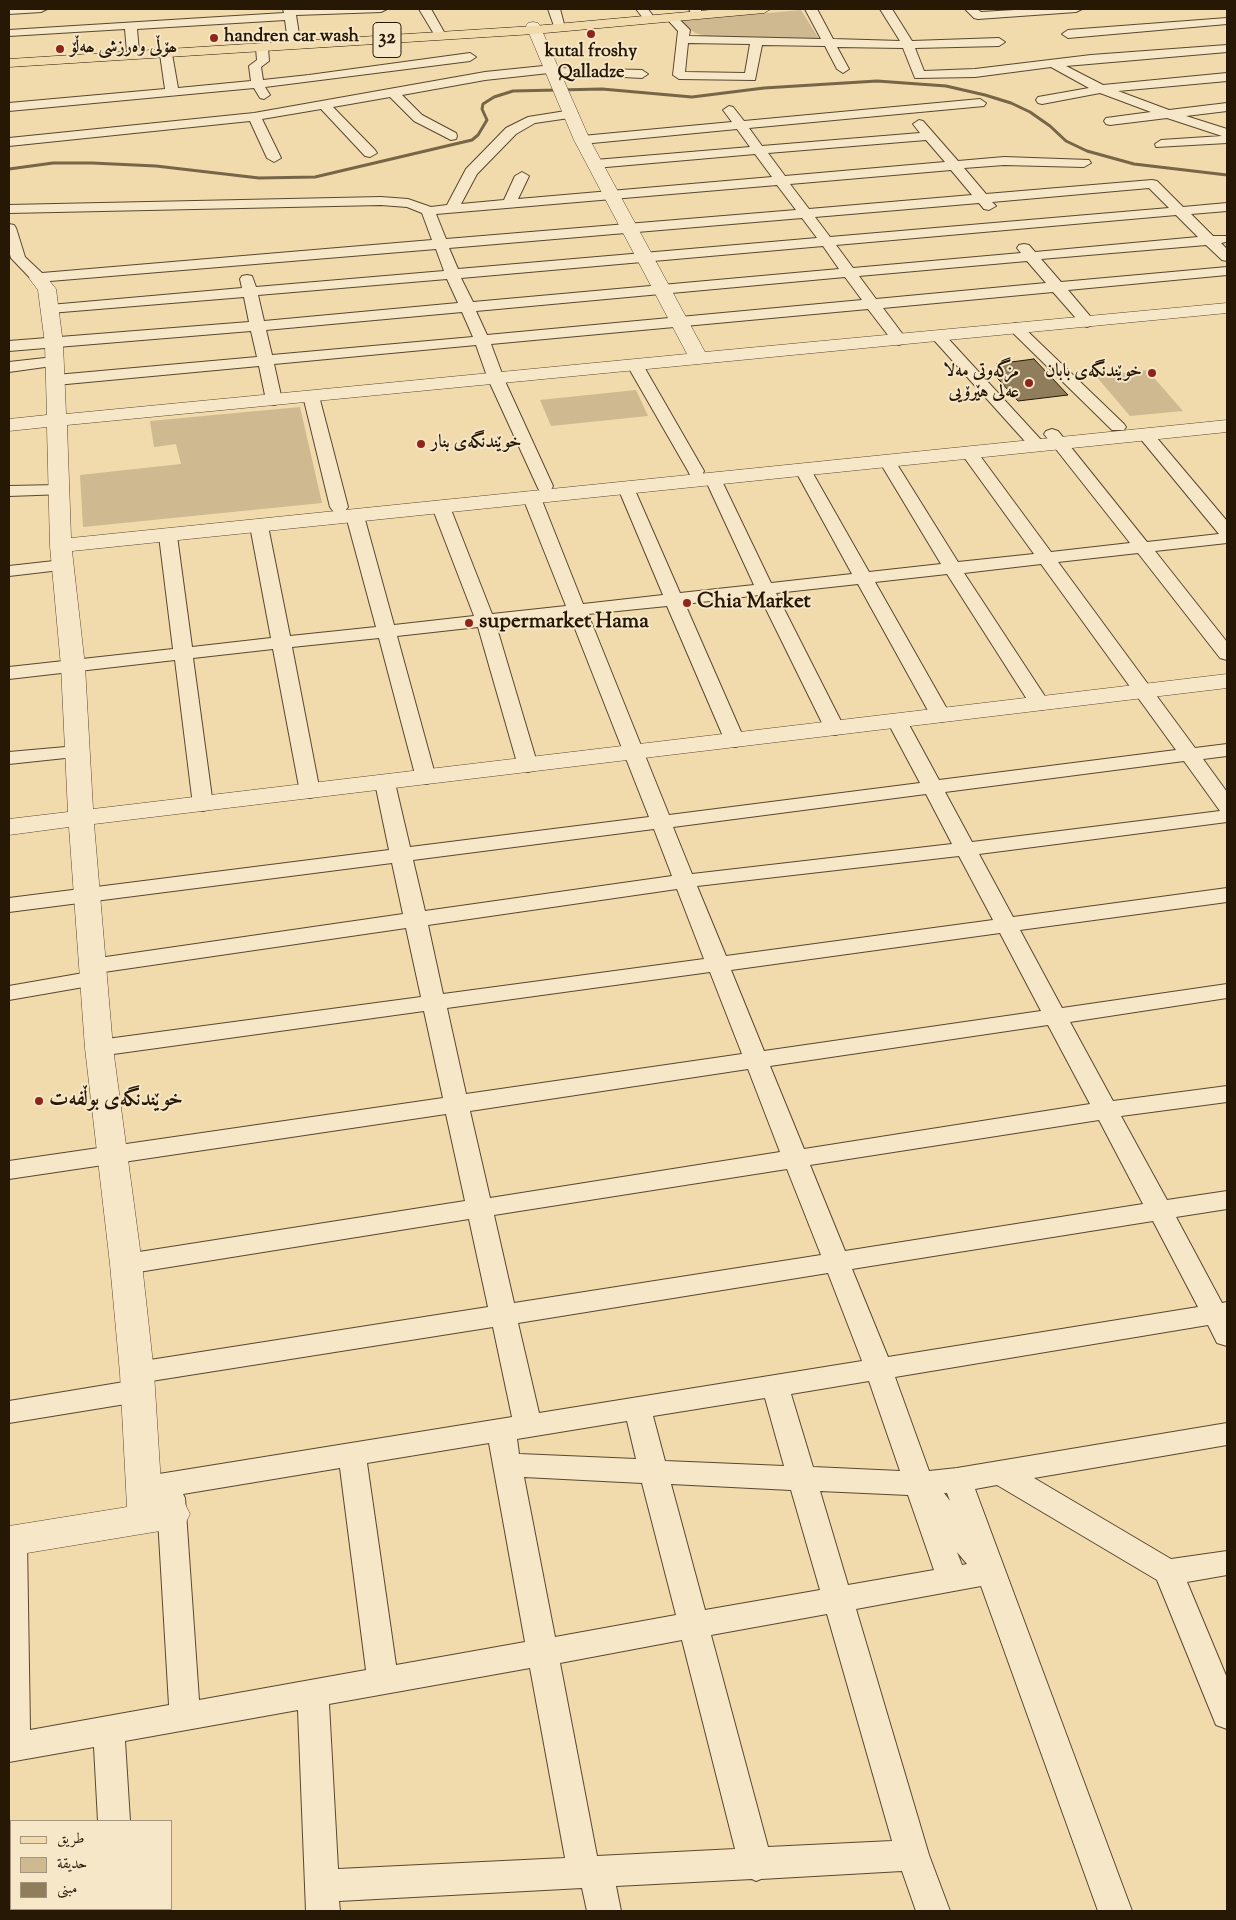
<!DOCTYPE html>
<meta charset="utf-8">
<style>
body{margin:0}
#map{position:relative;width:1236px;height:1920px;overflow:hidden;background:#f1daac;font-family:"Sorts Mill Goudy",Amiri,serif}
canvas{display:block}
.frame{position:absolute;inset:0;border:10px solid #261805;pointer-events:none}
.legend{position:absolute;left:10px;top:1820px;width:162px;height:90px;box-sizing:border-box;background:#f6e7c9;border:1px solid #a3947b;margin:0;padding:6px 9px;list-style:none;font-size:15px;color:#261805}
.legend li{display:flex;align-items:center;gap:10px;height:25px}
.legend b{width:25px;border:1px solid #a3947b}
</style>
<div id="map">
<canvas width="1236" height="1920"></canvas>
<div class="frame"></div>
<ul class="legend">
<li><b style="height:6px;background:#f1daac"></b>طريق</li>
<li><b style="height:14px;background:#ceb990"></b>حديقة</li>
<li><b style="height:14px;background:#907d5c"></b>مبنى</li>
</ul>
</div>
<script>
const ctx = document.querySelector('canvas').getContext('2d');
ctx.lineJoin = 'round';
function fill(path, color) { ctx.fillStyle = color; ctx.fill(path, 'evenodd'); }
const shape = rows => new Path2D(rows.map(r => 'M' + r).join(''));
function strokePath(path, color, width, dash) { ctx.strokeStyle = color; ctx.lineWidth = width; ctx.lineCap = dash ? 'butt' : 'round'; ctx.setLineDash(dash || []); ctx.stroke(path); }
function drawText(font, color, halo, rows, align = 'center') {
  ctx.font = font + ' "Sorts Mill Goudy",Amiri,serif'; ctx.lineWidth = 4; ctx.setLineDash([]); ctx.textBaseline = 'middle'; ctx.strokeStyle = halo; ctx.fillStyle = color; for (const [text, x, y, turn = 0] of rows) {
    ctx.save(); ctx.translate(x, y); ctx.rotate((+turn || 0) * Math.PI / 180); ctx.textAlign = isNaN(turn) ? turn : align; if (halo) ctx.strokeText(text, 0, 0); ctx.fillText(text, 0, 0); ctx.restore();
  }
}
const green = shape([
 [801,10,821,42,710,37,695,33,679,21],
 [1147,370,1183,411,1130,416,1096,376],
 [636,390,648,416,551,426,540,400],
 [300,407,322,503,83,527,80,475,181,464,176,444,154,447,150,421]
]);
const stream = shape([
 [9,169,53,163,92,163,156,166,259,178,315,177,472,140,478,135,487,120,482,109,483,104,494,97,513,91,602,89,692,97,764,88,877,81,946,86,985,95,1011,103,1030,112,1050,126,1066,141,1087,151,1134,164,1227,175]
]);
const building = shape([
 [1034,359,1068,395,1018,401,991,371,1002,370,996,364,1034,359]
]);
const minor = shape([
 [9,9,47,9,41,12,9,14,9,9],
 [283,9,387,9,381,12,296,15,300,41,294,45,288,41,285,20,137,29,139,52,133,56,127,52,125,29,9,36,9,30,284,13,283,9],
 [419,9,431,9,444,32,442,34,434,34,419,9],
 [548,9,560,9,564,24,562,26,554,26,548,9],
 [636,9,648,9,653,16,651,18,643,18,636,9],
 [689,9,701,9,701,11,695,14,691,13,689,9],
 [805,9,817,9,833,39,900,41,880,9,892,9,912,41,999,38,1005,42,999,46,915,48,924,71,975,69,1091,55,1227,45,1227,52,1066,66,1103,85,1227,73,1227,81,1118,91,1169,110,1227,103,1227,111,1186,116,1227,129,1227,143,1156,147,1155,144,1161,140,1222,136,1167,118,1110,125,1106,124,1104,121,1106,118,1151,112,1100,93,1042,104,1038,103,1036,100,1038,97,1089,88,1051,67,975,77,915,78,903,48,837,47,849,69,843,73,837,69,825,46,762,45,755,80,679,79,673,75,678,31,666,18,668,16,676,16,690,30,689,36,821,39,805,9],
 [688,43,750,44,745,73,685,72,688,43],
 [965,9,977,9,981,12,1032,9,1082,9,1076,12,978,19,974,18,965,9],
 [1227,18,1227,24,1068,38,1062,34,1068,30,1227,18],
 [262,44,268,48,269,61,261,67,263,80,309,75,470,53,476,57,470,61,265,87,270,95,264,99,260,98,254,88,9,111,9,103,165,89,160,54,166,50,172,54,178,88,251,81,249,66,257,60,256,48,262,44],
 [553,65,558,68,642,70,648,74,642,78,549,73,485,80,402,95,422,115,456,133,457,136,456,139,451,140,414,121,390,97,333,107,375,150,377,153,370,157,365,156,321,109,262,119,281,158,274,162,267,158,250,121,9,146,9,138,254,113,485,72,553,65],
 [980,99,986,103,984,106,749,128,762,146,920,133,913,124,919,120,923,121,958,161,1004,157,1089,160,1091,163,1084,167,1004,165,964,168,986,194,1152,180,1157,181,1183,207,1227,203,1227,211,1191,214,1213,236,1226,236,1226,242,1221,243,1227,249,1227,261,1222,260,1206,245,1041,259,1061,282,1227,267,1227,275,1068,290,1095,322,1092,325,1087,327,1082,325,1053,292,883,308,907,340,904,343,899,345,894,343,868,309,491,344,504,379,553,486,551,490,545,491,539,490,537,486,488,379,476,345,274,364,282,400,280,403,274,405,268,403,266,400,259,366,56,385,50,383,48,380,50,377,56,375,257,357,251,331,9,351,9,341,249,322,244,297,50,313,45,312,43,309,45,306,50,305,242,288,240,279,242,276,247,275,252,276,256,287,444,271,436,249,38,282,33,281,11,258,9,251,9,224,14,225,16,228,25,257,42,273,432,240,422,213,407,207,381,205,9,213,9,205,381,197,408,199,431,207,447,205,466,169,506,128,528,117,572,110,576,111,578,114,576,117,535,123,516,134,477,174,461,204,504,200,515,176,522,172,529,176,518,199,772,177,755,154,595,168,588,164,595,160,750,147,737,129,582,144,576,140,582,136,732,122,723,110,729,106,733,107,744,121,980,99],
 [926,140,945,162,785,176,768,153,926,140],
 [951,170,972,195,809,209,790,184,951,170],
 [777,185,796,210,446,239,436,214,777,185],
 [1149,188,1169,208,830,237,815,217,979,203,984,209,989,210,996,206,992,202,1149,188],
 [1176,215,1198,237,1035,252,1029,245,1024,244,1019,245,1017,248,1021,253,853,268,836,245,1176,215],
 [802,218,817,238,458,269,449,248,802,218],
 [823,246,839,269,473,302,461,278,823,246],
 [1027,261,1046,283,876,299,859,276,1027,261],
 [845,277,862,300,487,335,476,311,845,277],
 [447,279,458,303,264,321,258,295,447,279],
 [462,312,473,337,272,355,266,330,462,312],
 [1016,323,1021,325,1124,424,1126,427,1124,430,1112,430,1011,331,1008,328,1011,325,1016,323],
 [938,331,943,333,1043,442,1045,445,1043,448,1031,448,933,339,930,336,933,333,938,331],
 [54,357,59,359,62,362,59,365,9,372,9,362,54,357],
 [635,360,640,362,643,365,704,471,702,475,696,476,690,475,688,471,627,365,630,362,635,360],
 [311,391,317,393,319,396,348,507,345,511,339,512,333,511,330,507,303,396,305,393,311,391],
 [1052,429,1058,431,1147,542,1219,534,1139,437,1137,434,1139,431,1151,431,1227,521,1227,543,1155,551,1227,642,1227,660,1220,658,1138,553,1058,562,1195,748,1227,744,1227,756,1203,759,1227,792,1227,822,979,854,1013,917,1227,888,1227,902,1020,930,1062,1008,1227,984,1227,998,1070,1022,1113,1101,1227,1086,1227,1102,1121,1116,1167,1200,1227,1191,1227,1209,1176,1217,1222,1303,1227,1302,1227,1346,1217,1343,1208,1325,895,1377,929,1471,957,1468,1227,1423,1227,1445,1034,1478,1171,1559,1227,1551,1227,1575,1187,1582,1227,1678,1227,1729,1216,1725,1157,1580,997,1485,975,1489,1132,1911,1098,1911,981,1586,856,1609,929,1855,950,1911,916,1911,902,1871,761,1879,756,1881,752,1879,616,1886,621,1911,587,1911,582,1888,339,1901,340,1911,306,1911,298,1710,125,1741,130,1821,98,1821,94,1747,9,1762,9,1530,12,1529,22,1532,27,1541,30,1730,169,1705,158,1519,147,1524,137,1520,133,1512,149,1478,159,1474,512,1417,493,1327,145,1382,148,1383,152,1391,148,1399,138,1402,9,1423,9,1401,130,1381,127,1381,123,1373,127,1365,137,1362,488,1307,469,1219,126,1274,117,1271,113,1264,117,1257,126,1254,465,1201,446,1114,9,1179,9,1161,443,1098,424,1011,99,1056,91,1054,87,1048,91,1042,99,1040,421,997,406,928,97,973,101,974,104,979,101,984,9,1000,9,986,89,972,84,971,81,966,84,961,92,959,403,914,392,863,9,912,9,898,389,850,375,783,378,779,385,777,392,779,395,783,410,847,649,817,570,616,496,625,538,766,535,770,528,772,521,770,518,766,478,627,397,636,436,778,433,782,426,784,419,782,416,778,379,638,292,647,320,792,317,796,310,798,303,796,300,792,273,649,193,658,213,805,210,809,203,811,196,809,193,805,175,660,9,679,9,667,173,649,159,536,162,532,168,531,174,532,177,536,192,647,271,638,250,526,253,522,259,521,265,522,268,526,290,636,376,627,346,516,349,512,355,511,361,512,364,516,394,625,474,616,432,507,435,503,441,502,447,503,450,507,492,614,566,606,523,498,526,494,532,493,538,494,541,498,583,604,663,595,618,488,620,484,626,483,632,484,634,488,680,593,754,585,705,479,707,475,713,474,719,475,721,479,771,583,852,574,795,470,797,466,803,465,809,466,811,470,869,572,941,564,879,461,881,457,887,456,893,457,895,461,958,562,1034,554,961,453,963,449,969,448,975,449,1051,552,1130,543,1044,434,1046,431,1052,429],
 [1041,564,1176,750,939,780,907,721,904,717,897,715,890,717,887,721,920,783,669,815,588,614,667,606,725,741,728,745,735,747,742,745,745,741,685,604,759,595,825,729,828,733,835,735,842,733,845,729,776,593,858,584,931,716,934,720,941,722,948,720,951,716,875,582,947,574,1030,704,1033,708,1040,710,1047,708,1050,704,964,573,1041,564],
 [1184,761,1220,811,972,842,945,792,1184,761],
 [926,794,952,844,692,874,673,827,926,794],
 [654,829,672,876,425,911,413,860,654,829],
 [959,856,993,920,726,956,697,886,959,856],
 [677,889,704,959,443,994,428,925,677,889],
 [1000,933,1041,1011,764,1051,731,970,1000,933],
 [710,972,742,1054,466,1094,447,1008,710,972],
 [1048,1025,1090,1104,804,1149,770,1066,1048,1025],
 [748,1069,780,1152,490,1198,470,1111,748,1069],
 [1099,1120,1143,1204,845,1251,810,1165,1099,1120],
 [787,1169,821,1255,514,1303,494,1215,787,1169],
 [1153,1221,1198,1307,888,1357,852,1269,1153,1221],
 [828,1273,862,1361,539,1413,518,1323,828,1273],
 [869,1381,900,1471,813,1467,791,1394,869,1381],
 [765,1398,784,1466,665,1461,653,1416,765,1398],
 [627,1421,636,1459,519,1454,517,1439,627,1421],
 [489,1443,525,1642,396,1665,367,1463,489,1443],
 [340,1468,366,1670,199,1700,185,1498,183,1494,340,1468],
 [524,1477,642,1483,676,1615,555,1637,524,1477],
 [671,1484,791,1490,820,1590,705,1610,671,1484],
 [820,1491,908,1495,934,1570,848,1585,820,1491],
 [944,1493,947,1493,950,1501,944,1493],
 [957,1552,967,1564,962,1565,957,1552],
 [827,1614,892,1841,768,1847,711,1635,827,1614],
 [682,1640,735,1849,597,1856,560,1663,682,1640],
 [530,1668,565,1858,338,1869,329,1704,530,1668],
 [58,485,64,486,67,490,64,494,9,496,9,486,58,485],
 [63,560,69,561,72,565,69,569,9,576,9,566,63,560],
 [77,746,84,748,87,752,84,756,9,764,9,752,77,746],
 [11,1874,11,1906,9,1907,9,1875,11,1874],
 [102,1909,136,1909,136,1911,102,1911,102,1909]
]);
const tertiary = shape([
 [533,22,538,23,540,26,590,140,705,352,1227,303,1227,313,67,425,71,538,1227,420,1227,432,72,551,85,666,93,809,1227,674,1227,688,94,824,113,1048,142,1264,154,1373,162,1501,172,1499,185,1504,190,1514,185,1524,172,1529,9,1556,9,1526,127,1507,120,1373,110,1264,85,1048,69,827,9,835,9,819,68,812,61,666,50,546,47,427,9,431,9,419,47,415,45,344,38,290,29,278,32,274,38,273,44,274,56,289,63,344,66,414,687,354,574,140,526,26,528,23,533,22]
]);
const primary = shape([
 [721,9,771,9,764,13,534,34,9,67,9,59,534,26,721,9]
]);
const markers = [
 [591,34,5,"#8f2418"],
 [214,38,5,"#8f2418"],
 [60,49,5,"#8f2418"],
 [1152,373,5,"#8f2418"],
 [1029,383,5,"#8f2418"],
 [421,444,5,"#8f2418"],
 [687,603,5,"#8f2418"],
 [469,623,5,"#8f2418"],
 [39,1101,5,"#8f2418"]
];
const farPoinames = [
 ["handren car wash",224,38],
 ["ھۆڵی وەرزشی ھەڵۆ",70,49],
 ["kutal froshy",591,53,"center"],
 ["Qalladze",591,74,"center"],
 ["مزگەوتی مەلا",1019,373,"right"],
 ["عەلی هێرۆیی",1019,394,"right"],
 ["خوێندنگەی بابان",1142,373,"right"],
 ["خوێندنگەی بنار",431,444]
];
const shields = [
 [387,40,28]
];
const shieldNames = [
 ["32",387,40]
];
const poiNames = [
 ["Chia Market",697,603],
 ["supermarket Hama",479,623],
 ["خوێندنگەی بوڵفەت",49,1101]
];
fill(green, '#ceb990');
strokePath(stream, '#766547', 3);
fill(building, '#907d5c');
strokePath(building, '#261805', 1);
strokePath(minor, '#59482f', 2);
strokePath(tertiary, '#59482f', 1);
strokePath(primary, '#261805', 1);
fill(minor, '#f6e7c9');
fill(tertiary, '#f6e7c9');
fill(primary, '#f1daac');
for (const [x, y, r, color] of markers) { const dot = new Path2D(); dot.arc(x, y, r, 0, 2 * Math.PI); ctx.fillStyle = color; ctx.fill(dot); strokePath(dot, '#f6e7c9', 2); }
drawText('bold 18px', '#261805', '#f6e7c9', farPoinames, 'left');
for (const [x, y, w] of shields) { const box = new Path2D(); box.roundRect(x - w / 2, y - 17.5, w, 35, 4); ctx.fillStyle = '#f6e7c9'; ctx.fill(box); strokePath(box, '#261805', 1); }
drawText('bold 20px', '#261805', null, shieldNames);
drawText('bold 21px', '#261805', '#f6e7c9', poiNames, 'left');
</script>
